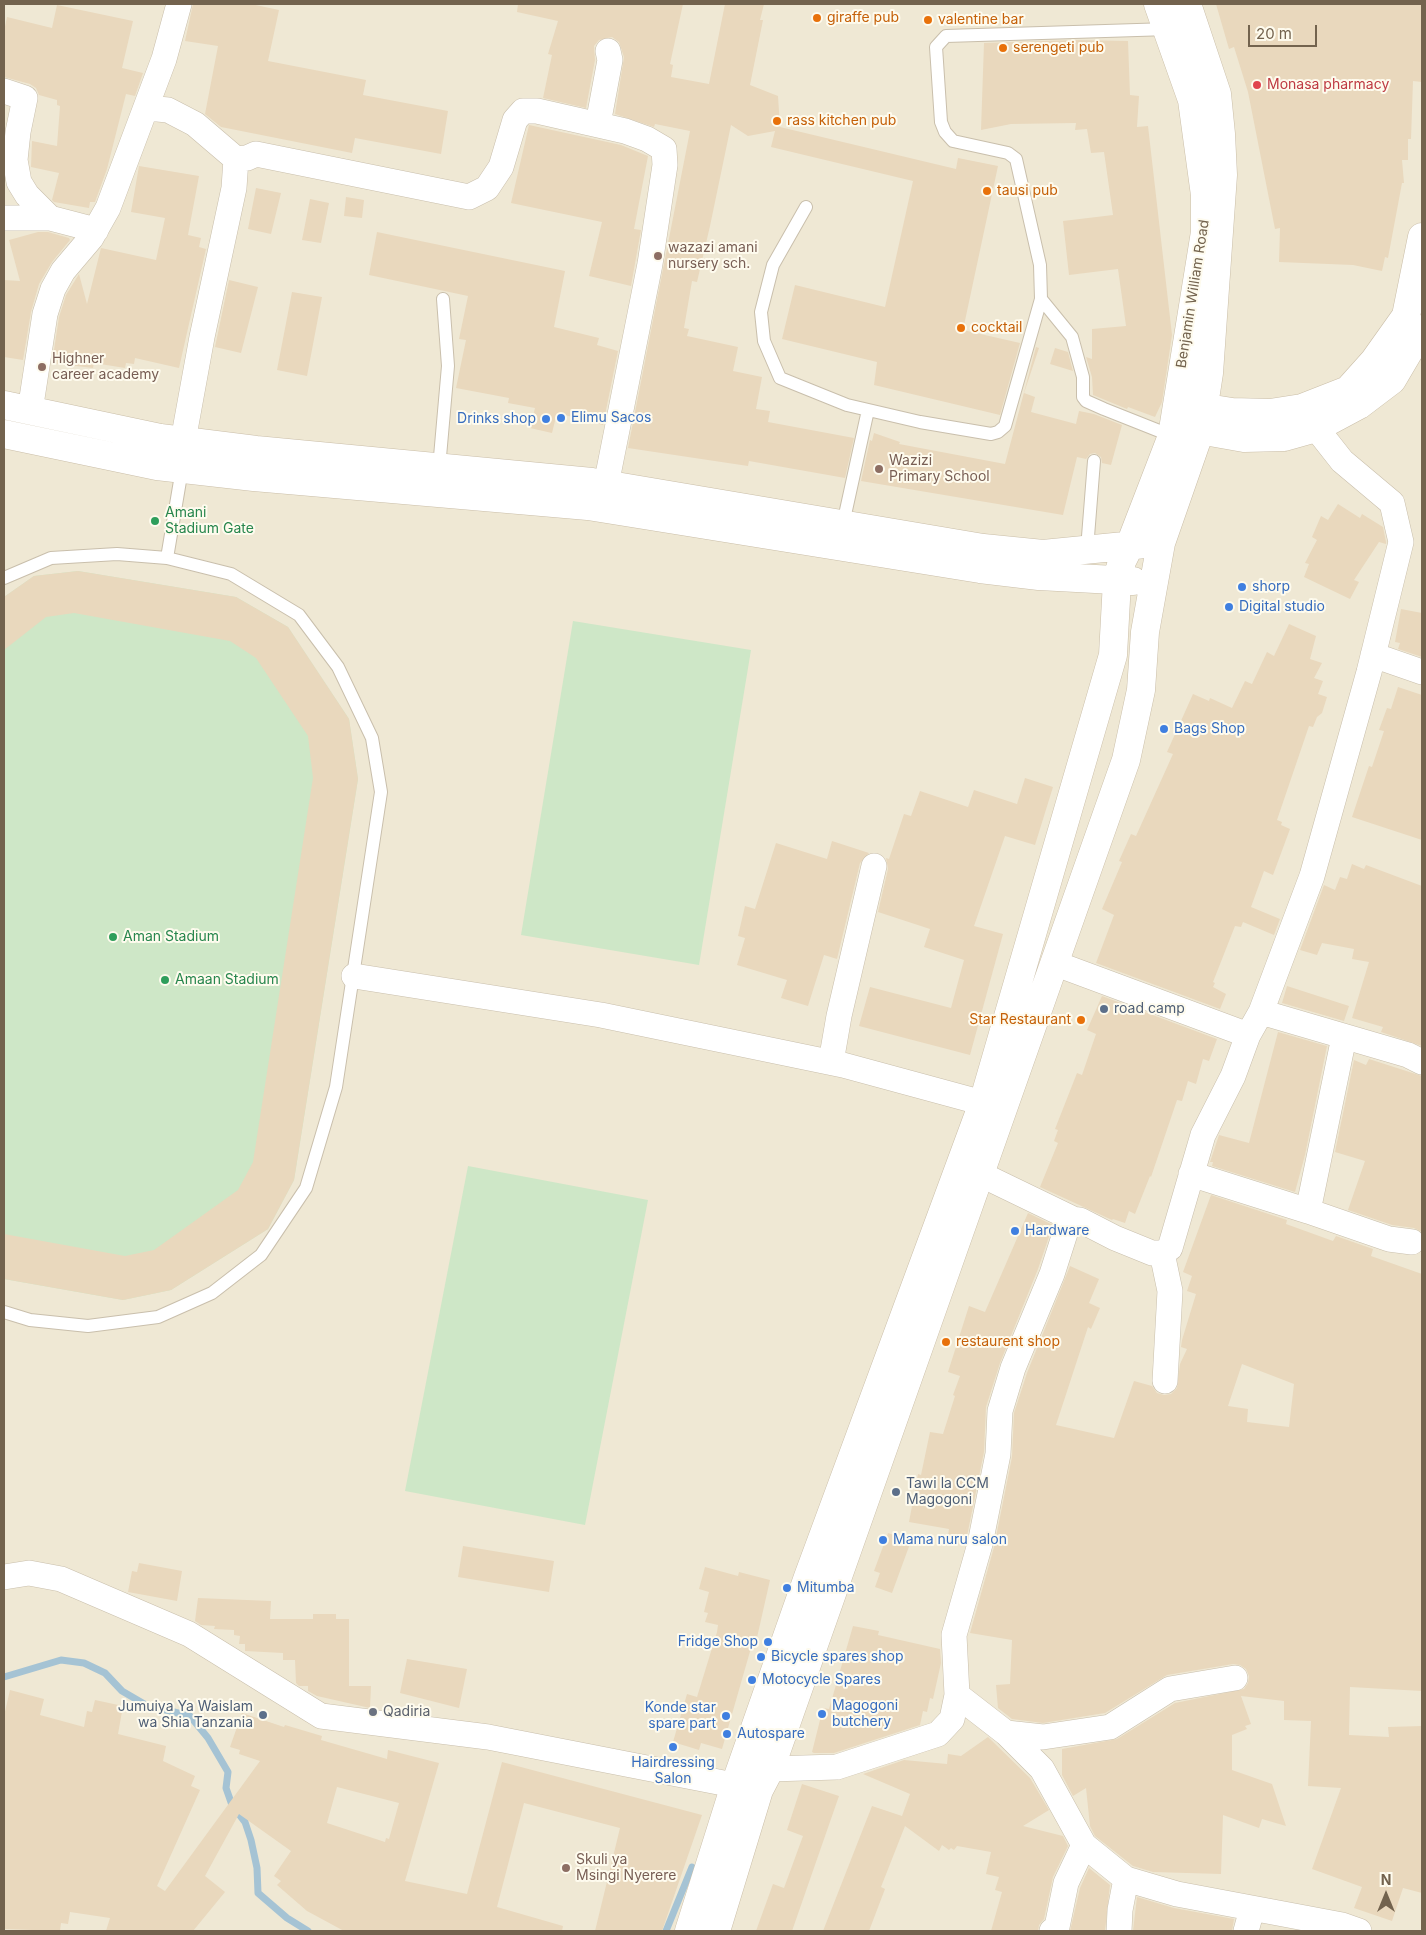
<!DOCTYPE html>
<style>
body{margin:0}
#map{position:relative;width:1426px;height:1935px;overflow:hidden;background:#fbf7e8;font-family:Inter,sans-serif}
canvas{display:block}
.frame{position:absolute;inset:0;border:5px solid #73634e;pointer-events:none}
.north{position:absolute;left:1361px;top:1870px;width:50px;height:50px;-webkit-text-stroke:4px #fefbee;paint-order:stroke;rotate:0deg;font-size:14px;font-weight:700;line-height:20px;text-align:center;color:#73634e}
.north::after{content:'';display:block;margin:auto;width:18px;height:22px;background:#73634e;clip-path:polygon(50% 0,100% 100%,50% 72%,0 100%)}
.scale{position:absolute;left:1248px;top:25px;width:69px;height:22px;box-sizing:border-box;border:2px solid #73634e;border-top:0;padding-left:6px;font-size:15px;line-height:18px;white-space:nowrap;color:#73634e;-webkit-text-stroke:4px #fefbee;paint-order:stroke}
</style>
<div id="map">
<canvas width="1426" height="1935"></canvas>
<div class="frame"></div>
<div class="north">N</div>
<div class="scale">20 m</div>
</div>
<script>
const ctx = document.querySelector('canvas').getContext('2d');
ctx.lineJoin = 'round';
function fill(path, color) { ctx.fillStyle = color; ctx.fill(path, 'evenodd'); }
const shape = rows => new Path2D(rows.map(r => 'M' + r).join(''));
function strokePath(path, color, width, dash) { ctx.strokeStyle = color; ctx.lineWidth = width; ctx.lineCap = dash ? 'butt' : 'round'; ctx.setLineDash(dash || []); ctx.stroke(path); }
function drawText(font, color, halo, rows, align = 'center') {
  ctx.font = font + ' Inter,sans-serif'; ctx.lineWidth = 4; ctx.setLineDash([]); ctx.textBaseline = 'middle'; ctx.strokeStyle = halo; ctx.fillStyle = color; for (const [text, x, y, turn = 0] of rows) {
    ctx.save(); ctx.translate(x, y); ctx.rotate((+turn || 0) * Math.PI / 180); ctx.textAlign = isNaN(turn) ? turn : align; if (halo) ctx.strokeText(text, 0, 0); ctx.fillText(text, 0, 0); ctx.restore();
  }
}
const residential = shape([
 [4,4,1422,4,1422,1931,4,1931]
]);
const green = shape([
 [78,571,236,597,288,627,349,719,358,779,294,1180,268,1229,171,1290,123,1300,4,1279,4,597,34,576],
 [573,621,751,650,699,965,521,935],
 [468,1166,648,1200,585,1525,405,1491]
]);
const stream = shape([
 [4,1677,61,1660,84,1663,105,1673,122,1691,146,1705,190,1716,208,1738,228,1772,226,1788,232,1805,245,1822,251,1840,257,1868,258,1893,287,1918,308,1931],
 [666,1931,692,1867]
]);
const building = shape([
 [193,4,251,4,279,10,268,61,366,80,363,95,448,111,441,154,355,138,352,153,221,127,205,114,218,46,185,41],
 [518,4,683,4,670,64,673,65,671,77,709,84,725,4,764,4,760,20,763,20,750,85,778,96,780,127,956,169,958,158,998,166,963,330,1020,343,1000,415,874,385,877,362,782,339,795,285,885,307,913,181,771,147,775,131,748,136,731,125,710,226,697,282,692,281,684,328,689,329,687,336,738,347,733,371,762,377,756,409,770,411,768,422,854,438,845,478,749,461,748,466,628,448,690,131,655,124,654,127,615,114,624,57,619,42,612,37,599,40,594,46,595,60,586,108,543,98,552,55,548,54,558,21,517,12],
 [1216,4,1422,4,1422,82,1413,81,1411,139,1408,139,1408,160,1402,160,1404,183,1402,183,1388,258,1385,257,1382,271,1353,265,1279,262,1280,228,1275,229,1248,92,1234,47,1229,49],
 [57,5,133,21,122,68,143,73,135,96,126,94,107,169,95,202,90,202,89,208,54,202,52,200,59,173,31,167,32,141,57,146,60,106,57,105,57,100,39,95,36,88,30,84,4,77,4,31,7,17,52,28],
 [1075,40,1128,41,1130,95,1139,96,1137,127,1148,126,1172,335,1162,402,1155,417,1128,407,1127,409,1093,395,1092,377,1086,357,1092,359,1092,329,1126,326,1118,269,1069,275,1063,221,1113,215,1104,152,1091,153,1087,129,1075,130,1076,123,1011,124,981,130,984,43],
 [529,125,621,145,648,156,634,229,641,230,631,286,589,276,602,222,511,203],
 [139,166,199,176,188,235,201,238,199,247,206,249,179,368,135,358,134,364,126,363,125,368,94,363,93,368,52,363,59,317,66,295,79,274,87,304,101,248,156,260,165,218,131,212],
 [256,188,281,193,271,234,248,229],
 [346,197,364,200,362,218,344,216],
 [310,199,329,203,321,243,302,240],
 [38,232,48,232,69,238,70,240,52,262,39,284,31,312,23,360,4,357,4,280,20,281,9,240],
 [377,232,565,271,554,327,599,338,597,345,618,351,603,425,557,413,552,433,530,428,535,408,508,403,509,398,456,388,466,340,459,339,468,296,369,275],
 [229,280,258,287,241,353,215,347],
 [292,292,322,297,307,376,277,370],
 [1036,347,1039,348,1024,393,1035,397,1031,412,1076,424,1079,411,1094,414,1122,425,1111,465,1102,463,1101,457,1095,453,1090,454,1086,459,1077,457,1063,515,861,481,870,440,872,441,874,433,900,442,899,444,1005,464],
 [1055,348,1068,352,1073,371,1050,364],
 [1338,504,1360,518,1362,514,1383,527,1386,542,1386,544,1379,542,1354,580,1359,582,1350,599,1304,577,1309,564,1305,563,1317,540,1312,537,1321,516,1328,520],
 [78,571,236,597,288,627,349,719,358,779,294,1180,268,1229,171,1290,123,1300,4,1279,4,1234,125,1256,154,1250,238,1190,253,1162,313,778,308,736,256,658,230,641,74,613,46,617,4,650,4,597,34,576],
 [1401,609,1422,613,1422,657,1398,649,1400,643,1395,642],
 [1289,624,1316,636,1310,659,1322,663,1314,678,1323,681,1318,694,1327,697,1322,713,1317,717,1313,727,1309,726,1277,820,1282,822,1281,825,1290,829,1273,875,1264,871,1251,907,1280,919,1274,935,1243,922,1241,927,1235,926,1213,982,1215,983,1213,987,1226,994,1220,1009,1096,963,1114,915,1102,909,1122,862,1119,861,1131,834,1136,836,1173,754,1167,752,1193,694,1209,701,1210,698,1232,708,1245,681,1252,684,1267,652,1274,656],
 [1398,687,1422,695,1422,840,1352,817,1369,766,1372,767,1384,731,1379,730,1387,708,1391,709],
 [1025,778,1053,787,1035,845,1005,836,974,926,1003,934,970,1055,859,1026,870,987,951,1008,964,960,924,947,930,929,878,912,888,869,886,858,889,859,904,814,911,816,920,791,968,807,974,790,1017,804],
 [832,841,869,853,860,863,837,959,824,955,808,1006,781,998,787,980,737,965,745,938,738,936,745,906,755,909,776,843,827,859],
 [1352,864,1364,869,1366,865,1422,886,1422,1046,1381,1032,1383,1027,1352,1018,1369,962,1352,959,1354,949,1322,943,1317,955,1300,950,1324,885,1335,890,1340,877,1347,879],
 [1287,986,1349,1006,1344,1021,1282,1003],
 [1102,996,1217,1039,1209,1061,1203,1059,1196,1084,1188,1081,1182,1101,1177,1100,1151,1177,1150,1176,1135,1214,1129,1211,1125,1223,1113,1219,1112,1220,1040,1187,1058,1143,1054,1141,1058,1130,1055,1129,1077,1073,1082,1075,1096,1034,1087,1030],
 [1278,1032,1327,1046,1305,1155,1295,1192,1212,1166,1213,1162,1210,1162,1219,1135,1249,1143],
 [1369,1059,1422,1076,1422,1232,1414,1228,1392,1225,1348,1210,1365,1161,1335,1152,1354,1060,1366,1065],
 [1211,1195,1287,1220,1286,1224,1333,1241,1336,1236,1373,1249,1371,1256,1422,1274,1422,1691,1350,1687,1349,1735,1389,1737,1388,1727,1422,1726,1422,1893,1403,1888,1392,1921,1354,1908,1362,1887,1312,1869,1341,1788,1308,1786,1311,1721,1284,1720,1284,1701,1241,1696,1251,1724,1245,1726,1247,1729,1232,1735,1232,1770,1272,1784,1286,1826,1262,1819,1259,1828,1223,1815,1221,1874,1153,1872,1133,1866,1095,1836,1090,1826,1086,1788,1073,1796,1062,1775,1062,1749,1117,1739,1175,1703,1244,1689,1248,1683,1249,1676,1246,1669,1240,1665,1233,1664,1167,1675,1105,1713,1043,1723,1012,1719,998,1708,996,1685,1010,1684,1012,1640,970,1633,994,1547,1012,1457,1014,1413,1027,1373,1070,1266,1099,1279,1089,1303,1100,1308,1091,1329,1088,1327,1056,1425,1114,1438,1134,1381,1152,1386,1157,1393,1164,1395,1171,1394,1177,1388,1180,1364,1187,1349,1181,1347,1182,1340,1196,1294,1187,1291,1192,1276,1183,1272],
 [1242,1364,1294,1384,1289,1427,1247,1422,1248,1409,1228,1406],
 [1028,1213,1053,1225,1038,1269,1000,1363,986,1407,984,1452,965,1546,947,1542,949,1529,909,1522,918,1474,921,1475,930,1432,943,1434,955,1396,953,1395,960,1376,948,1372,969,1306,985,1312],
 [888,1533,911,1541,892,1593,875,1587,880,1573,874,1571],
 [463,1546,554,1561,549,1592,458,1577],
 [139,1563,182,1571,177,1601,128,1592,132,1571,137,1572],
 [705,1567,738,1576,739,1572,770,1580,756,1642,753,1641,722,1749,701,1743,699,1750,673,1742,687,1694,697,1697,717,1632,718,1625,705,1622,708,1613,704,1612,709,1592,699,1589],
 [198,1598,271,1601,270,1619,313,1619,313,1614,336,1614,336,1619,349,1619,349,1686,371,1686,370,1708,317,1696,308,1691,308,1686,324,1686,299,1686,296,1683,295,1660,283,1660,283,1653,245,1651,245,1644,239,1644,240,1636,234,1635,234,1630,214,1629,215,1626,201,1625,195,1621],
 [853,1626,879,1631,878,1635,940,1649,941,1663,933,1699,930,1698,927,1712,923,1711,920,1725,834,1753,814,1753,812,1752,823,1708,829,1709],
 [407,1659,467,1669,459,1708,400,1693],
 [10,1690,44,1699,40,1715,84,1727,87,1711,92,1712,95,1700,123,1706,118,1734,166,1746,163,1761,195,1776,191,1786,200,1790,157,1886,165,1891,260,1761,239,1754,240,1750,230,1747,242,1713,284,1727,285,1725,322,1736,321,1740,387,1759,388,1750,439,1763,405,1881,467,1894,502,1762,702,1815,662,1931,595,1931,620,1828,524,1803,497,1907,563,1926,562,1931,344,1931,307,1911,277,1885,281,1881,274,1876,291,1851,239,1814,205,1876,225,1892,193,1931,106,1931,110,1918,70,1912,68,1924,61,1923,60,1931,4,1929,4,1716],
 [337,1787,399,1803,389,1839,386,1838,385,1842,327,1823],
 [988,1737,1030,1778,1049,1810,1023,1826,1063,1836,1068,1846,1053,1877,1044,1919,1039,1925,1038,1931,991,1931,1002,1892,995,1890,999,1877,986,1874,991,1852,957,1846,954,1850,951,1848,949,1850,942,1845,939,1851,905,1826,881,1887,885,1889,869,1931,823,1931,872,1806,902,1816,910,1794,863,1774,904,1760,947,1764,948,1754,961,1756],
 [802,1784,839,1796,792,1931,756,1931,773,1884,784,1888,803,1836,787,1830],
 [1089,1868,1110,1885,1105,1931,1070,1931,1080,1888],
 [1137,1897,1174,1908,1234,1919,1232,1931,1133,1931]
]);
const lane = shape([
 [1169,29,946,36,936,47,941,122,945,132,953,141,1008,153,1016,159,1040,265,1041,299,1072,337,1083,377,1083,397,1086,401,1104,409,1172,436],
 [806,207,773,265,761,312,764,341,780,378,847,405,920,422,991,434,998,432,1005,426,1041,299],
 [439,468,448,366,443,299],
 [843,524,868,410],
 [1087,549,1094,461],
 [167,558,182,469],
 [4,578,51,558,117,554,167,558,231,574,299,615,338,667,372,738,381,792,336,1087,306,1188,261,1255,212,1293,158,1317,88,1326,30,1320,4,1312]
]);
const street = shape([
 [4,91,25,98,18,132,15,160,19,182,27,195,50,218,96,230],
 [147,108,168,110,195,124,236,159,234,188,202,337,183,441,183,461],
 [598,124,610,60,608,51],
 [236,159,247,158,256,154,469,197,487,188,501,167,515,120,523,111,537,111,625,131,647,139,664,149,665,165,650,264,606,485],
 [4,218,50,218],
 [30,411,45,314,53,289,63,271,91,238,108,208,164,59,179,4],
 [1373,655,1422,672],
 [1054,963,1248,1035,1261,1012,1312,876,1369,672,1401,542,1392,503,1342,461,1316,428,1309,409],
 [354,976,601,1015,843,1065,983,1103],
 [1261,1012,1408,1055,1422,1062],
 [1344,1037,1308,1211,1389,1239,1412,1242],
 [831,1062,839,1016,874,866],
 [980,1174,1073,1219],
 [1191,1174,1308,1211],
 [1162,1253,1170,1291,1165,1381],
 [4,1577,29,1573,61,1579,189,1634,321,1716,488,1737,754,1789],
 [957,1695,1006,1733,1043,1737,1110,1727,1170,1689,1235,1678],
 [1006,1733,1042,1769,1084,1845,1126,1879,1177,1894,1342,1925,1359,1931],
 [770,1769,837,1767,938,1734,952,1719,957,1695,954,1635,980,1544,998,1454,1000,1411,1013,1368,1052,1274,1068,1224,1073,1219,1080,1220,1115,1238,1152,1253,1162,1253,1170,1248,1203,1135,1233,1076,1248,1035],
 [1052,1931,1057,1927,1066,1883,1084,1845],
 [1119,1931,1120,1910,1126,1879],
 [1246,1931,1252,1909]
]);
const secondary = shape([
 [4,405,160,438,256,450,592,482,983,548,1043,554,1145,544],
 [1188,405,1232,412,1270,413,1302,408,1348,390,1374,361,1406,316,1422,237],
 [1182,427,1244,438,1284,437,1316,428,1359,405,1392,380,1422,329],
 [4,434,157,466,254,477,588,506,980,569,1039,576,1133,581],
 [689,1931,735,1785,808,1577,983,1103,1113,655,1117,581,1122,561,1130,545,1172,436,1205,232,1205,195,1192,100,1158,4],
 [716,1931,759,1790,770,1769,1126,760,1141,690,1145,632,1161,543,1200,431,1209,373,1223,175,1221,134,1217,94,1187,4]
]);
const markers = [
 [817,18,5,"#e8710a"],
 [928,20,5,"#e8710a"],
 [1003,48,5,"#e8710a"],
 [1257,85,5,"#e0444e"],
 [777,121,5,"#e8710a"],
 [987,191,5,"#e8710a"],
 [658,256,5,"#8d6e63"],
 [961,328,5,"#e8710a"],
 [42,367,5,"#8d6e63"],
 [561,418,5,"#3f7fe0"],
 [546,419,5,"#3f7fe0"],
 [879,469,5,"#8d6e63"],
 [155,521,5,"#2e9e5b"],
 [1242,587,5,"#3f7fe0"],
 [1229,607,5,"#3f7fe0"],
 [1164,729,5,"#3f7fe0"],
 [113,937,5,"#2e9e5b"],
 [165,980,5,"#2e9e5b"],
 [1104,1009,5,"#5c6f8a"],
 [1081,1020,5,"#e8710a"],
 [1015,1231,5,"#3f7fe0"],
 [946,1342,5,"#e8710a"],
 [896,1492,5,"#5c6f8a"],
 [883,1540,5,"#3f7fe0"],
 [787,1588,5,"#3f7fe0"],
 [768,1642,5,"#3f7fe0"],
 [761,1657,5,"#3f7fe0"],
 [752,1680,5,"#3f7fe0"],
 [373,1712,5,"#6b7280"],
 [822,1714,5,"#3f7fe0"],
 [263,1715,5,"#5c6f8a"],
 [726,1716,5,"#3f7fe0"],
 [727,1734,5,"#3f7fe0"],
 [673,1747,5,"#3f7fe0"],
 [566,1868,5,"#8d6e63"]
];
const foodNames = [
 ["giraffe pub",827,18],
 ["valentine bar",938,20],
 ["serengeti pub",1013,48],
 ["rass kitchen pub",787,121],
 ["tausi pub",997,191],
 ["cocktail",971,328],
 ["Star Restaurant",1071,1020,"right"],
 ["restaurent shop",956,1342]
];
const healthNames = [
 ["Monasa pharmacy",1267,85]
];
const educationNames = [
 ["wazazi amani",668,248],
 ["nursery sch.",668,264],
 ["Highner",52,359],
 ["career academy",52,375],
 ["Wazizi",889,461],
 ["Primary School",889,477],
 ["Skuli ya",576,1860],
 ["Msingi Nyerere",576,1876]
];
const streetNames = [
 ["Benjamin William Road",1193,294,-81]
];
const shopNames = [
 ["Elimu Sacos",571,418],
 ["Drinks shop",536,419,"right"],
 ["shorp",1252,587],
 ["Digital studio",1239,607],
 ["Bags Shop",1174,729],
 ["Hardware",1025,1231],
 ["Mama nuru salon",893,1540],
 ["Mitumba",797,1588],
 ["Fridge Shop",758,1642,"right"],
 ["Bicycle spares shop",771,1657],
 ["Motocycle Spares",762,1680],
 ["Magogoni",832,1706],
 ["butchery",832,1722],
 ["Konde star",716,1708,"right"],
 ["spare part",716,1724,"right"],
 ["Autospare",737,1734],
 ["Hairdressing",673,1763,"center"],
 ["Salon",673,1779,"center"]
];
const leisureNames = [
 ["Amani",165,513],
 ["Stadium Gate",165,529],
 ["Aman Stadium",123,937],
 ["Amaan Stadium",175,980]
];
const serviceNames = [
 ["road camp",1114,1009],
 ["Tawi la CCM",906,1484],
 ["Magogoni",906,1500],
 ["Jumuiya Ya Waislam",253,1707,"right"],
 ["wa Shia Tanzania",253,1723,"right"]
];
const worshipNames = [
 ["Qadiria",383,1712]
];
fill(residential, '#efe8d4');
fill(green, '#cee7c7');
strokePath(stream, '#a5c3d4', 7);
fill(building, '#e9d8bd');
strokePath(lane, '#c9bfac', 14);
strokePath(street, '#c9bfac', 26);
strokePath(secondary, '#cabea8', 29);
strokePath(lane, '#fff', 12);
strokePath(street, '#fff', 25);
strokePath(secondary, '#fff', 28);
for (const [x, y, r, color] of markers) { const dot = new Path2D(); dot.arc(x, y, r, 0, 2 * Math.PI); ctx.fillStyle = color; ctx.fill(dot); strokePath(dot, '#fefbee', 2); }
drawText('14px', '#c56008', '#fefbee', foodNames, 'left');
drawText('14px', '#be3a42', '#fefbee', healthNames, 'left');
drawText('14px', '#785e54', '#fefbee', educationNames, 'left');
drawText('14px', '#73634e', '#fefbee', streetNames);
drawText('14px', '#366cbe', '#fefbee', shopNames, 'left');
drawText('14px', '#27864d', '#fefbee', leisureNames, 'left');
drawText('14px', '#4e5e75', '#fefbee', serviceNames, 'left');
drawText('14px', '#5b616d', '#fefbee', worshipNames, 'left');
</script>
